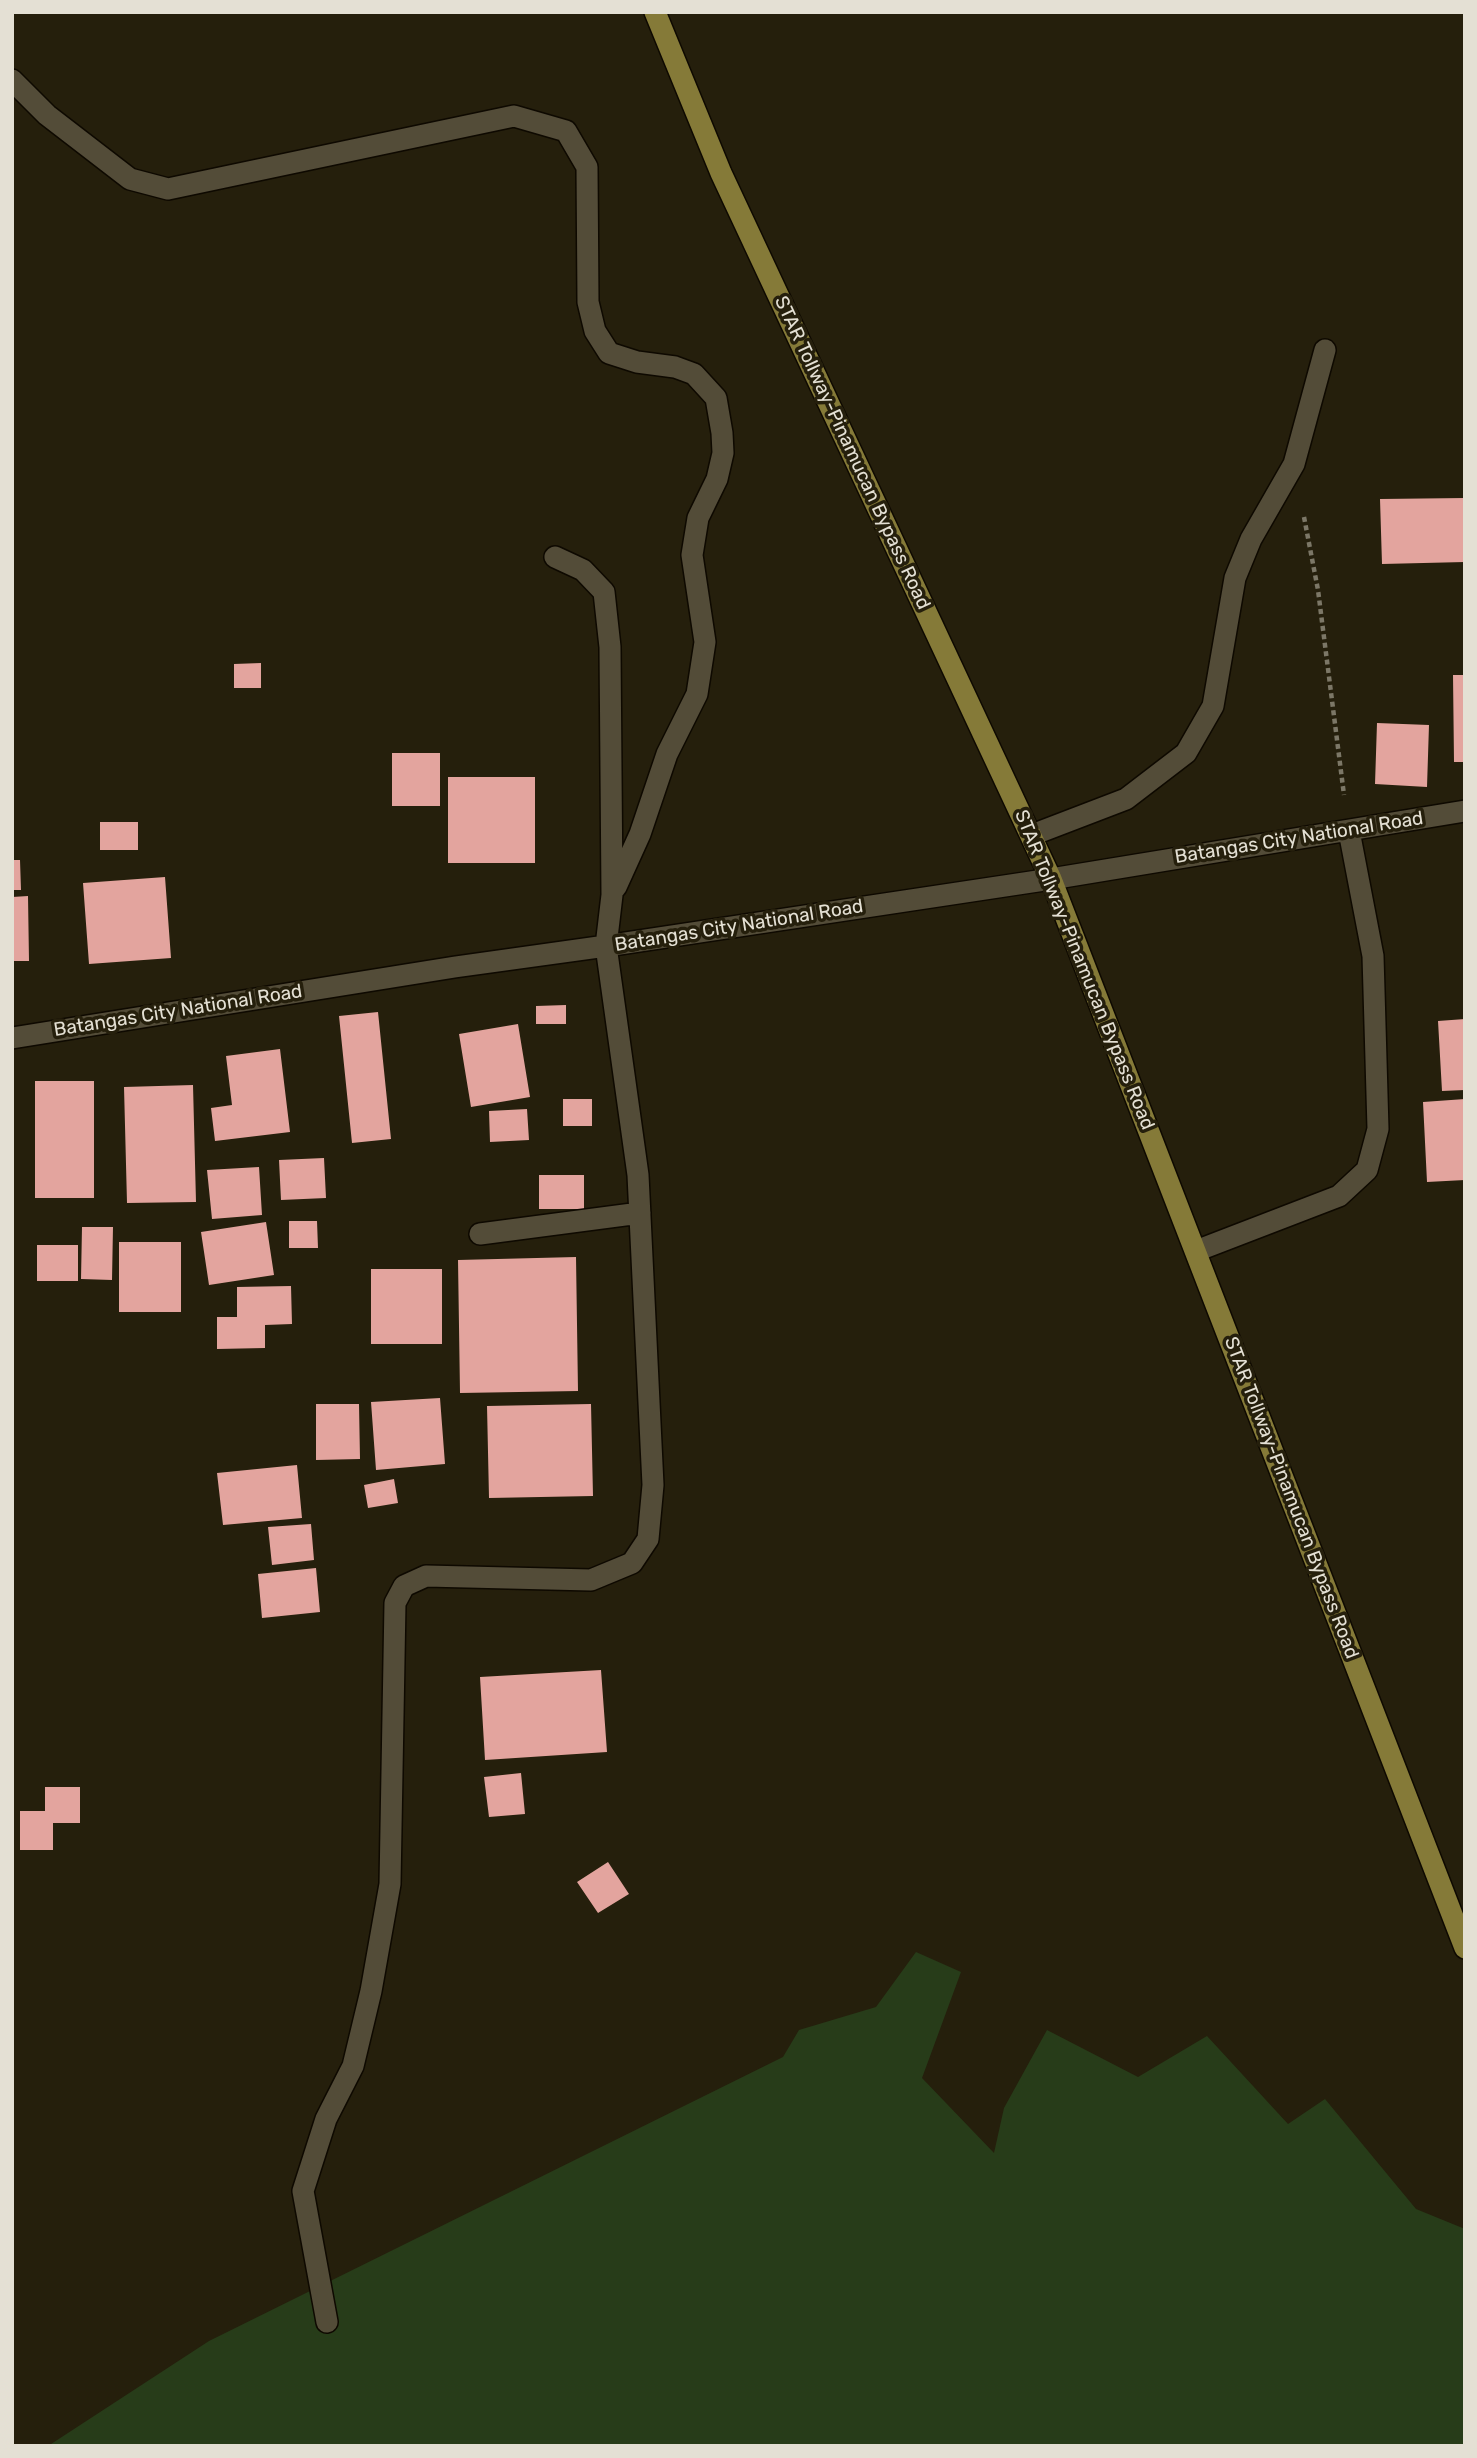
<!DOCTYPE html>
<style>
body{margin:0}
#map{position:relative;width:1477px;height:2458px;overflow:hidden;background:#251f0c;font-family:Rubik,sans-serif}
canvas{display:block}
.frame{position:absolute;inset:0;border:14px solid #e4e0d4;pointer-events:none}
</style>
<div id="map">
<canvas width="1477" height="2458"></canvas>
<div class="frame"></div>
</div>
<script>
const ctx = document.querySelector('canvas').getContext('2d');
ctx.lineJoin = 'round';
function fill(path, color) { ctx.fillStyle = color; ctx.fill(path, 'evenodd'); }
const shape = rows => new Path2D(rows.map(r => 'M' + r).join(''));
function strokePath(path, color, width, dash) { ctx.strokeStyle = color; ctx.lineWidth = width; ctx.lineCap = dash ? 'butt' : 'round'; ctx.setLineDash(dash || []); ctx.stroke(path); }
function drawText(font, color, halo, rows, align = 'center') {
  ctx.font = font + ' Rubik,sans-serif'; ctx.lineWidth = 7; ctx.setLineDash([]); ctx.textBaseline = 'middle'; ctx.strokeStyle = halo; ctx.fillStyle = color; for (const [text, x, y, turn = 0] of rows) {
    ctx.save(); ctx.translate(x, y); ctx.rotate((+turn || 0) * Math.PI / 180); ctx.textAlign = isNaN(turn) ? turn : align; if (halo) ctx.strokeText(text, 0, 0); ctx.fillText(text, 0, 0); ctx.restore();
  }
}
const green = shape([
 [916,1952,961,1972,922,2078,994,2153,1004,2108,1047,2030,1138,2077,1207,2036,1288,2124,1325,2099,1416,2209,1465,2229,1465,2446,48,2446,209,2341,783,2057,799,2030,876,2007]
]);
const building = shape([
 [1465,498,1465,562,1382,564,1380,499],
 [261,663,261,688,234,688,234,664],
 [1453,675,1465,675,1465,762,1454,762],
 [1377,723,1429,725,1427,787,1375,784],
 [392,753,440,753,440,806,392,806],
 [448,777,535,777,535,863,448,863],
 [100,822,138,822,138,850,100,850],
 [12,860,20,860,21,890,12,890],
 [165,877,171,958,89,964,83,883],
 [28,896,29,961,12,961,12,897],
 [566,1005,566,1024,536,1024,536,1006],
 [378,1012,391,1139,352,1143,339,1016],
 [1465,1019,1465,1090,1442,1091,1438,1021],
 [518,1024,530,1097,471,1107,459,1034],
 [280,1049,290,1132,215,1141,211,1108,232,1105,226,1056],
 [35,1081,94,1081,94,1198,35,1198],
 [193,1085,196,1202,127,1203,124,1087],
 [563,1099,592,1099,592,1126,563,1126],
 [1465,1099,1465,1180,1427,1182,1423,1102],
 [527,1109,529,1140,490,1142,489,1111],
 [324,1158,326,1198,281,1200,279,1160],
 [259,1167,262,1215,212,1219,207,1170],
 [539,1175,584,1175,584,1209,539,1209],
 [289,1221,317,1221,318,1248,289,1248],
 [266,1222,274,1275,209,1285,201,1232],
 [82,1227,113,1227,112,1280,81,1279],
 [119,1242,181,1242,181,1312,119,1312],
 [37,1245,78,1245,78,1281,37,1281],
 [576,1257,578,1391,460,1393,458,1260],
 [371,1269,442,1269,442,1344,371,1344],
 [291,1286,292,1324,265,1325,265,1348,217,1349,217,1317,237,1317,237,1287],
 [440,1398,445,1464,376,1470,371,1402],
 [316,1404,359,1404,360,1459,316,1460],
 [591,1404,593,1496,489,1498,487,1406],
 [297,1465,302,1518,223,1525,217,1473],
 [394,1479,398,1503,368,1508,364,1485],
 [311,1524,314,1560,272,1565,268,1527],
 [316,1568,320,1612,262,1618,258,1574],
 [601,1670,607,1752,485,1760,480,1677],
 [521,1773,525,1814,489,1817,484,1777],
 [45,1787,80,1787,80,1823,53,1823,53,1850,20,1850,20,1811,45,1811],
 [608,1862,629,1894,598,1913,577,1882]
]);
const path = shape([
 [1304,517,1318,590,1344,795]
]);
const minor = shape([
 [12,80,47,115,130,179,168,189,514,116,566,131,587,167,588,302,595,331,609,353,637,362,675,367,694,374,716,398,722,433,723,453,717,479,698,518,692,555,705,642,697,694,667,754,640,834,616,887],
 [1032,835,1126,799,1186,753,1213,706,1235,578,1251,539,1294,464,1325,350],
 [12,1038,455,967,606,946,1051,879,1465,811],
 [480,1234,640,1213],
 [1196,1251,1339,1196,1367,1170,1378,1129,1373,956,1349,831],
 [327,2322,303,2191,326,2119,353,2066,371,1991,390,1884,395,1603,404,1586,426,1576,591,1580,632,1563,648,1539,653,1485,638,1175,606,946,612,895,610,647,604,592,583,570,555,557]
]);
const major = shape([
 [655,12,721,173,1051,879,1465,1948]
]);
const streetNames = [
 ["STAR Tollway-Pinamucan Bypass Road",852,453,65],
 ["Batangas City National Road",1299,838,-9],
 ["Batangas City National Road",739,926,-9],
 ["STAR Tollway-Pinamucan Bypass Road",1084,970,68],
 ["Batangas City National Road",178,1011,-9],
 ["STAR Tollway-Pinamucan Bypass Road",1291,1498,69]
];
fill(green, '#273c19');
fill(building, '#e3a49e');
strokePath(minor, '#0e0900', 24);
strokePath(major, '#0e0900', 24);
strokePath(path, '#7c7767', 4.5, [5, 3.5]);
strokePath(minor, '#534c38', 21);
strokePath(major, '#857a38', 21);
drawText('19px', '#e4e0d4', '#251f0c', streetNames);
</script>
